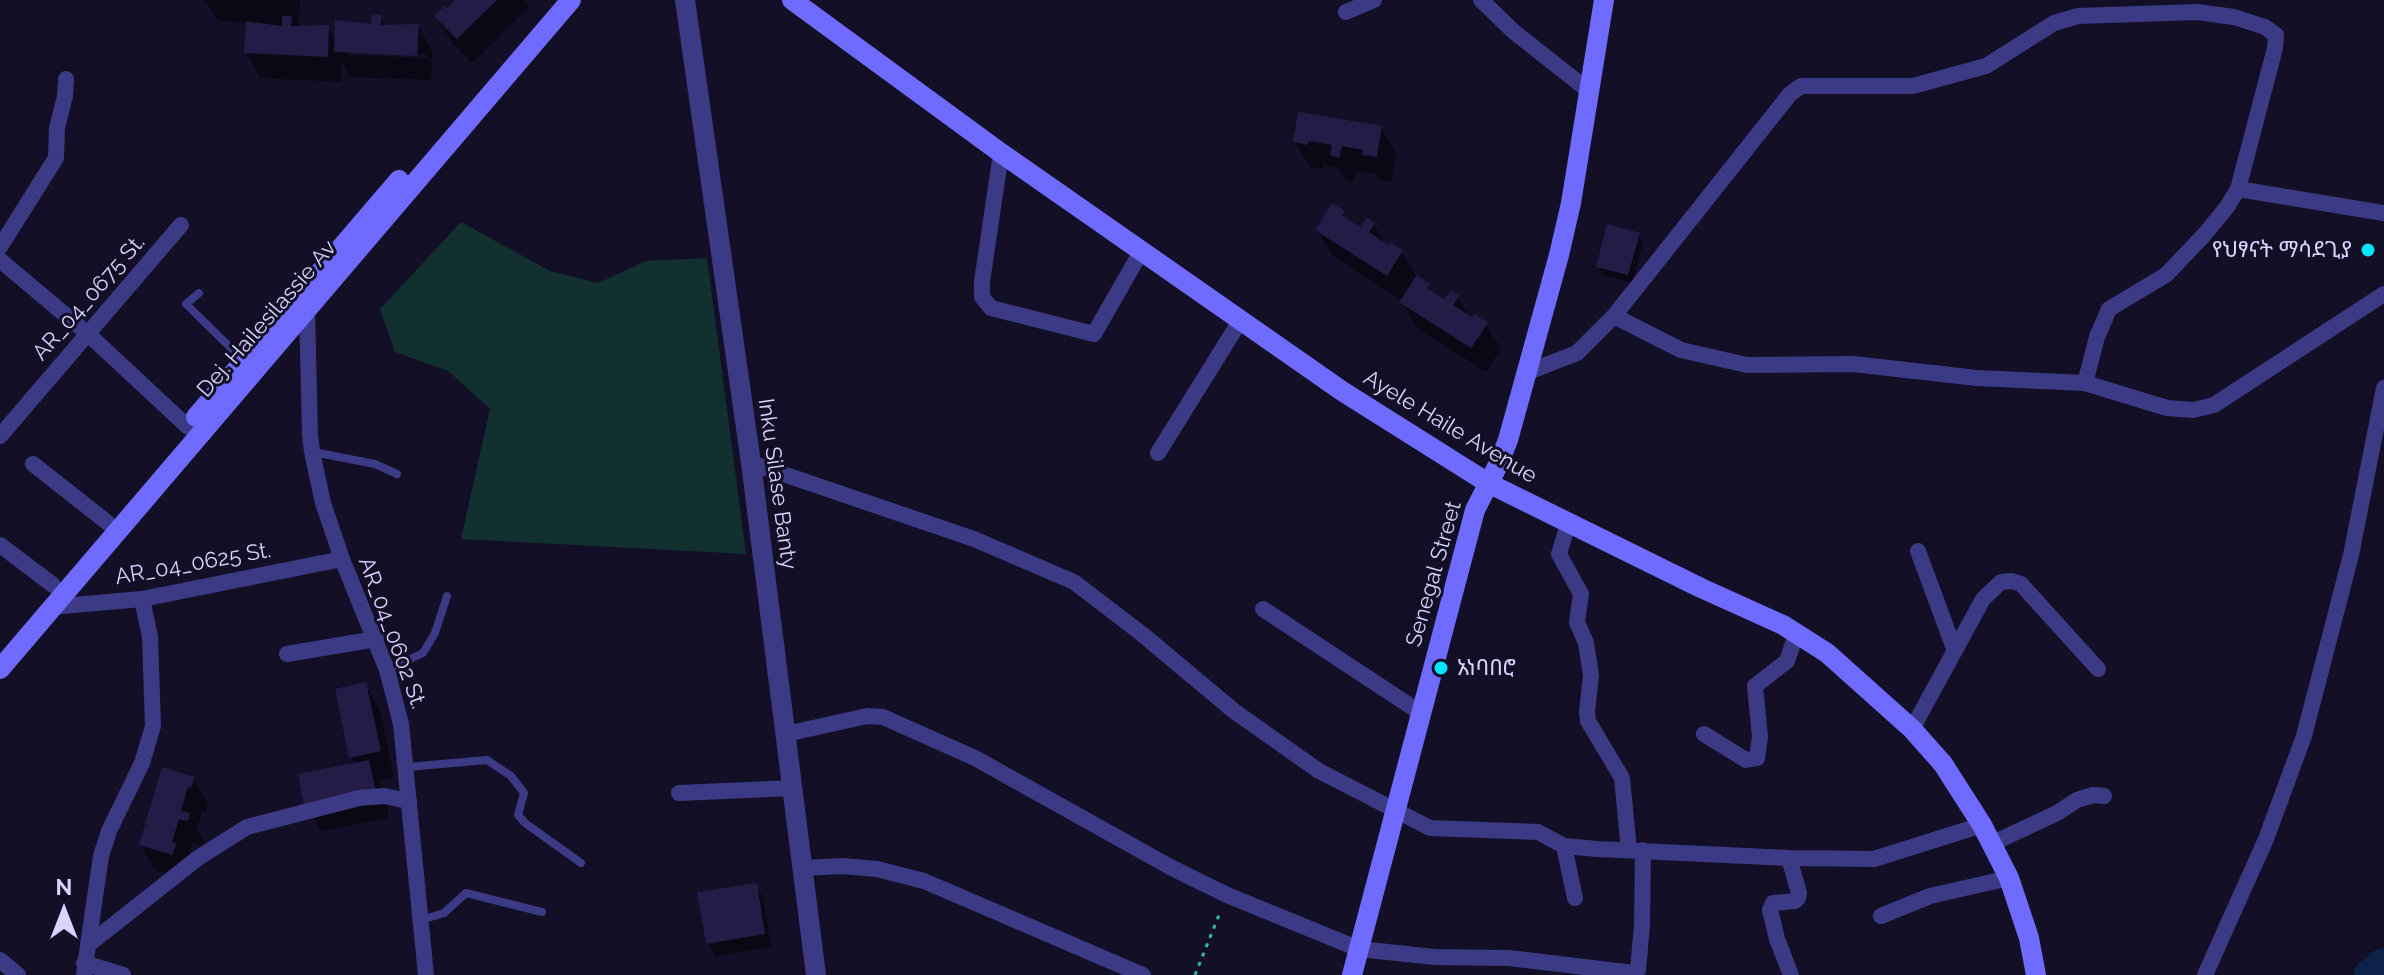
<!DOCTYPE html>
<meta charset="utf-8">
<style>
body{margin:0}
#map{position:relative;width:2384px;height:975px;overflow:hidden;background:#130f26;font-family:Raleway,sans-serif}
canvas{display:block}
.north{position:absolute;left:24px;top:871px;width:80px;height:80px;-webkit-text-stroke:6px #130f26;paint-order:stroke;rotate:0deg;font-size:22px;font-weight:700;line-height:32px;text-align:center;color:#d9d4ff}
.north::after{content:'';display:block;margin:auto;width:28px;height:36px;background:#d9d4ff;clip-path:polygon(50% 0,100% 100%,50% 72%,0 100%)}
</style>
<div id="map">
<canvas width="2384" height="975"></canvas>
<div class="north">N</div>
</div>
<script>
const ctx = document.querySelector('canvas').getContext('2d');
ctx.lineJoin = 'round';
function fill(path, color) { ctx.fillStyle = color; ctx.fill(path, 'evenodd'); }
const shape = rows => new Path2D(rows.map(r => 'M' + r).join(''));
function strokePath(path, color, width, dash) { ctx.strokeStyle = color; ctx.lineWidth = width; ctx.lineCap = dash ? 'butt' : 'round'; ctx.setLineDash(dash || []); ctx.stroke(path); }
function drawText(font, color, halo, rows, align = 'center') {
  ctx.font = font + ' Raleway,"Noto Sans Ethiopic",sans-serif'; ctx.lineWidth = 6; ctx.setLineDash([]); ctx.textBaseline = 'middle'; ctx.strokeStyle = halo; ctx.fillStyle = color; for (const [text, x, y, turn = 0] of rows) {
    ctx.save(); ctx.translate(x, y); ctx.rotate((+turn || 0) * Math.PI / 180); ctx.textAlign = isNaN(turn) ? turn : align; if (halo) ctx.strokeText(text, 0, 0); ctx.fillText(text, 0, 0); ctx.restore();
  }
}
const green = shape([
 [461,222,550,271,598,283,646,261,707,258,746,554,461,539,490,409,448,371,395,352,380,309]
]);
const shadow = shape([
 [205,0,300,0,299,28,328,27,336,41,373,27,380,17,386,27,418,25,432,51,431,80,350,77,342,63,341,82,261,78,246,53,248,23,218,21],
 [349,51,427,54,427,58,349,55],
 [457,0,525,0,529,7,472,63,451,42,437,17],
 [1381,128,1396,153,1391,182,1379,180,1376,174,1356,171,1353,182,1346,181,1339,168,1323,165,1322,169,1310,167,1295,142],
 [1333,206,1361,230,1374,225,1386,246,1402,252,1417,278,1428,285,1433,294,1445,302,1458,297,1470,319,1486,324,1501,349,1486,372,1416,327,1402,301,1332,255,1317,230],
 [1638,234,1643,243,1632,283,1603,275,1598,266],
 [365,684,380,710,394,777,378,780,383,787,389,818,321,831,306,806,356,765,351,757],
 [193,778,208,804,206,812,202,811,197,829,204,841,202,845,193,843,186,864,190,870,187,880,155,870,141,845],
 [756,885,763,898,771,947,715,956,708,943]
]);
const river = shape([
 [2371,975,2384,965]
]);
const building = shape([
 [455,0,497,0,457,39,434,16,444,6,447,8],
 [372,15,381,15,381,25,419,24,417,56,334,52,335,20,371,24],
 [282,16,292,16,291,26,329,25,328,57,244,53,246,21,282,26],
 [1298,112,1382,126,1377,157,1362,155,1363,150,1342,146,1339,158,1330,155,1332,145,1309,141,1308,145,1293,142],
 [1332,203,1345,211,1342,215,1360,227,1367,218,1375,223,1369,232,1388,245,1390,242,1403,250,1387,276,1315,230],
 [1607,224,1640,233,1628,275,1596,267],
 [1417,275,1430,284,1427,288,1444,299,1451,290,1459,296,1453,305,1472,317,1475,314,1488,323,1471,348,1399,302],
 [366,682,381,751,349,758,335,689],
 [369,760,376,792,304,806,298,774],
 [162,767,195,777,191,788,188,787,181,811,190,813,188,821,179,819,172,842,177,843,172,855,139,845],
 [757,883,765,934,706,944,697,892]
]);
const path = shape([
 [1195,975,1221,910]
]);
const service = shape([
 [199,293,186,304,243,360],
 [313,452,375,464,397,474],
 [387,670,423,653,435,633,447,596],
 [407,767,487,760,511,776,524,793,518,815,525,823,581,863],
 [421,920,444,913,466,893,542,912]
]);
const minor = shape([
 [1481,0,1513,31,1589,91],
 [1346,12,1374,0],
 [1001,153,982,282,982,297,991,308,1094,334,1142,250],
 [0,247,56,158,57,128,65,96,66,79],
 [0,260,88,334,188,427],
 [307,309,310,435,312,452,323,503,342,559,387,670,401,724,426,975],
 [1614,316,1790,94,1801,86,1913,86,1986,66,2054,23,2078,16,2197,12,2234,17,2265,27,2276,35,2275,48,2238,189,2384,213],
 [1528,372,1577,353,1614,316,1681,350,1747,365,1853,364,1977,378,2085,383,2167,408,2193,410,2214,405,2384,294],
 [2085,383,2097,337,2109,309,2166,275,2204,235,2227,207,2238,189],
 [0,436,181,225],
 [1158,453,1240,321],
 [751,463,974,539,1074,582,1142,634,1234,711,1319,771,1430,828,1538,832,1564,846,1597,849,1789,858,1874,859,1982,825],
 [33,464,108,523],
 [1569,521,1559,554,1581,594,1577,622,1586,643,1591,675,1587,712,1588,721,1622,778,1629,850],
 [0,545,53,585],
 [1918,551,1955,651],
 [51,607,142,599,342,559],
 [1263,609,1421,713],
 [287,654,376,639],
 [1912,729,1983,599,2001,582,2012,581,2021,584,2098,669],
 [786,734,867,716,883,717,975,758,1172,868,1227,895,1359,949,1435,957,1509,958,1634,973,1638,970,1642,925,1643,850],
 [1704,734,1746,760,1757,758,1760,737,1755,686,1787,661,1797,632],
 [679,793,793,788],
 [1993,843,2057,813,2077,800,2093,795,2104,796],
 [1564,846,1575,898],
 [1789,858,1799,893,1798,898,1795,901,1773,903,1770,910,1777,939,1791,975],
 [803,868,842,866,877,869,924,881,1143,975],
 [1881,916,1930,896,2009,878],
 [88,945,101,856,109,831,142,763,153,726,150,637,142,599],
 [0,960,18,975],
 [84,963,123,975],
 [84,975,88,945,198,858,247,827,359,798,384,796,409,801],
 [2205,975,2266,839,2304,736,2351,555,2384,388]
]);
const tertiary = shape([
 [685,0,751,463,816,975]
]);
const secondary = shape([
 [792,0,1001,153,1342,391,1488,483,1701,588,1783,625,1827,653,1912,729,1943,764,1982,825,2009,878,2029,938,2036,975],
 [196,417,399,180],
 [0,669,571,0],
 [1352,975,1475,510,1498,465,1508,440,1559,255,1571,203,1604,0]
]);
const markers = [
 [2368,250,8,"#00e5ff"],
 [1441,668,8,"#00e5ff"]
];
const poiNames = [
 ["የህፃናት ማሳደጊያ",2352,250],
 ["አነባበሮ",1457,668,"left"]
];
const streetNames = [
 ["AR_04_0675 St.",89,298,-49],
 ["Dej. Hailesilassie Av",267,319,-49],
 ["Ayele Haile Avenue",1450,427,31],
 ["Inku Silase Banty",777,484,82],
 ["AR_04_0625 St.",193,564,-10],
 ["Senegal Street",1434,574,-74],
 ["AR_04_0602 St.",392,633,70]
];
fill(green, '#12302f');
fill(shadow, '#0007');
strokePath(river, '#0c2248', 34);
fill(building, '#241b47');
strokePath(path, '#2fb8b0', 3, [4, 6]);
strokePath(service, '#3d3a85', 8);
strokePath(minor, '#3d3a85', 16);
strokePath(tertiary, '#3d3a85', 20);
strokePath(secondary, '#6f6bff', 20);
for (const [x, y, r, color] of markers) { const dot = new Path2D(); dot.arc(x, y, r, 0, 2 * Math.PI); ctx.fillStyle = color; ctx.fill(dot); strokePath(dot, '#130f26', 3); }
drawText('22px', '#d9d4ff', '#130f26', poiNames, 'right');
drawText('22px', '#d9d4ff', '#130f26', streetNames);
</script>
